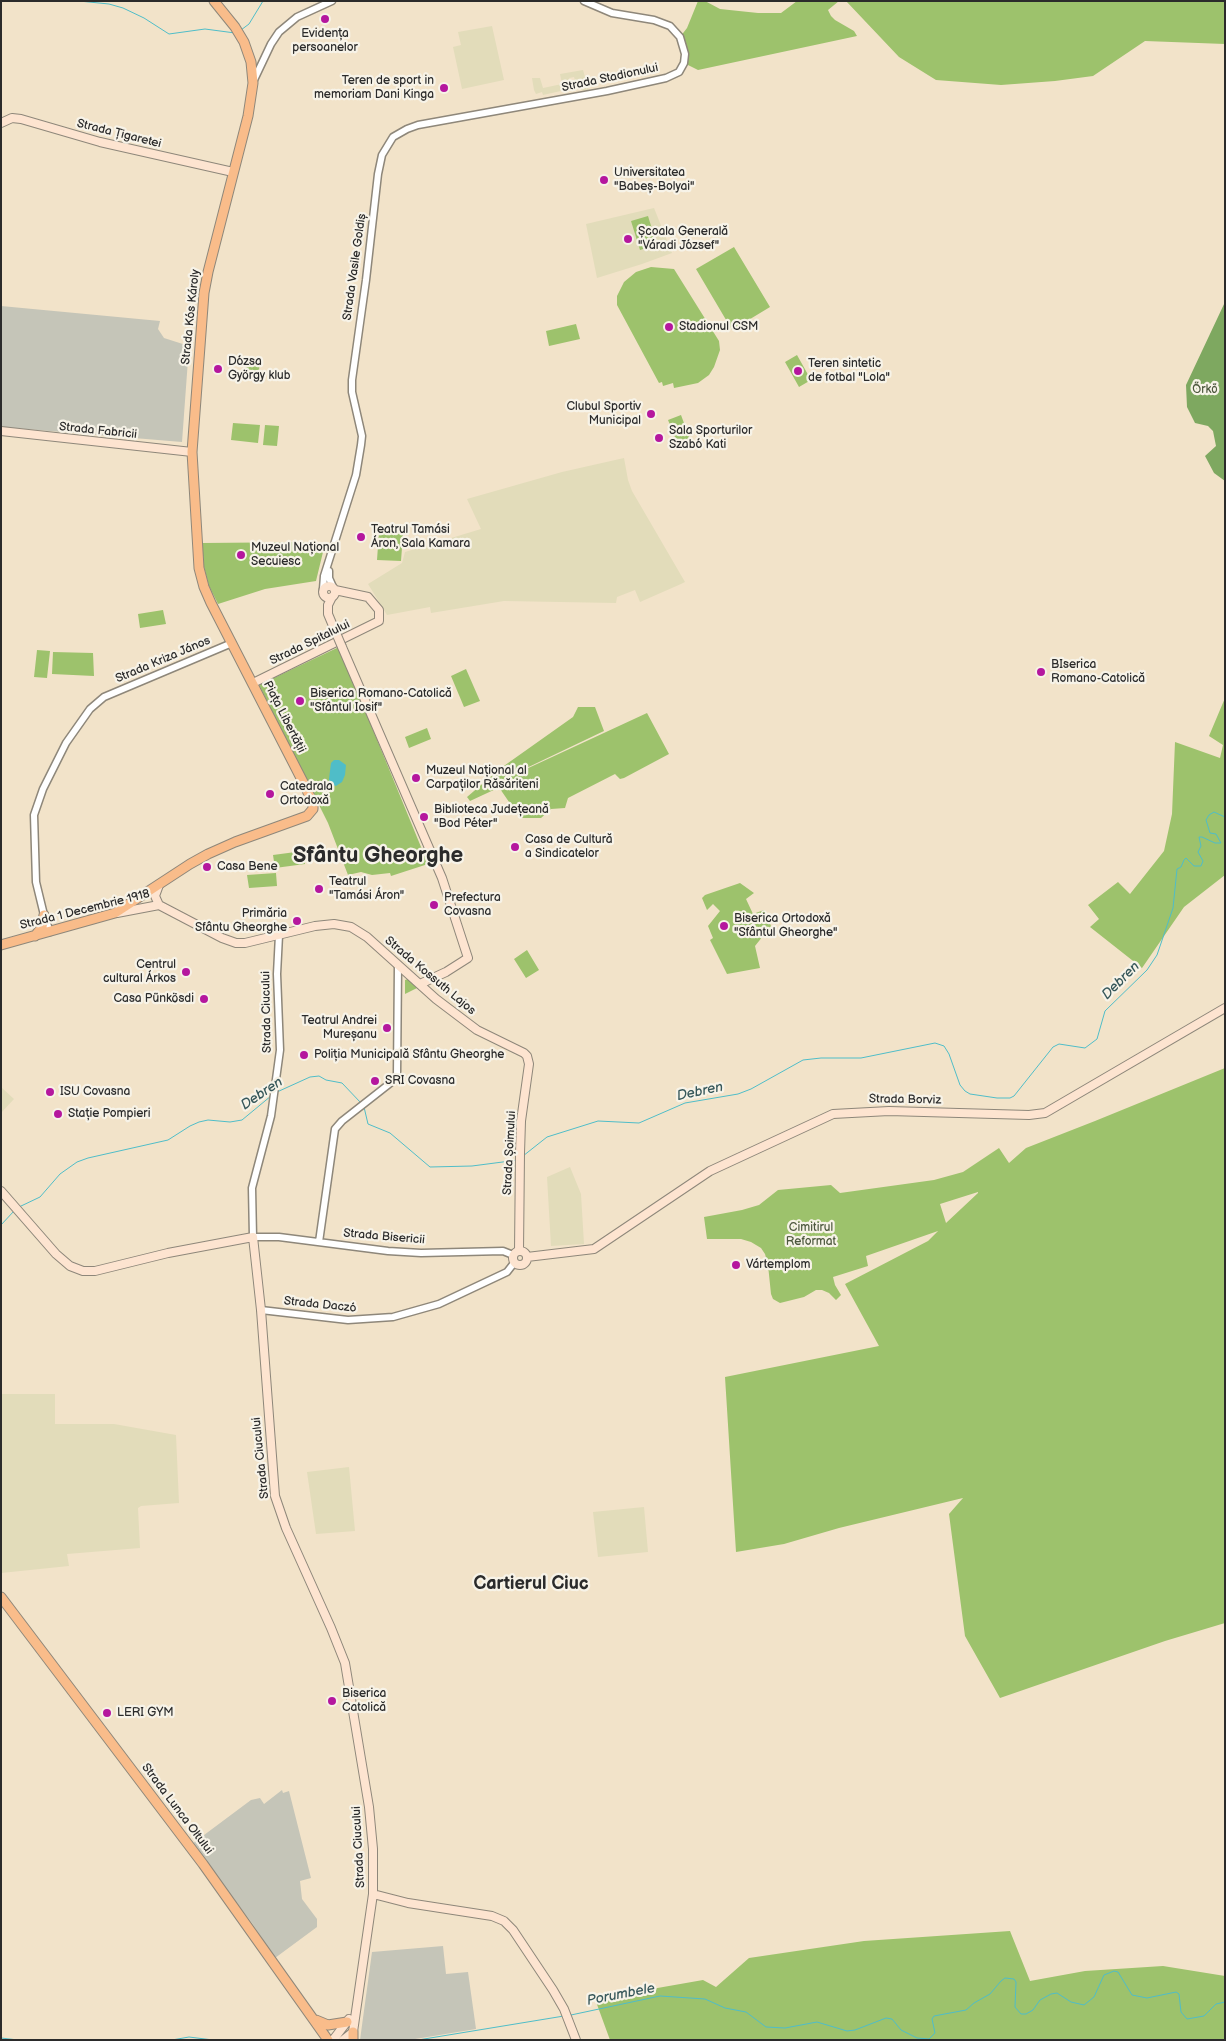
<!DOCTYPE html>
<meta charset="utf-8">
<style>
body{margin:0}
#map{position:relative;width:1226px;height:2041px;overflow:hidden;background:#f2e3c9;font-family:"Balsamiq Sans",sans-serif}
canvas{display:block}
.frame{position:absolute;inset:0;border:2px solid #2b2b2b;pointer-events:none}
</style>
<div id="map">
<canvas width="1226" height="2041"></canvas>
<div class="frame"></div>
</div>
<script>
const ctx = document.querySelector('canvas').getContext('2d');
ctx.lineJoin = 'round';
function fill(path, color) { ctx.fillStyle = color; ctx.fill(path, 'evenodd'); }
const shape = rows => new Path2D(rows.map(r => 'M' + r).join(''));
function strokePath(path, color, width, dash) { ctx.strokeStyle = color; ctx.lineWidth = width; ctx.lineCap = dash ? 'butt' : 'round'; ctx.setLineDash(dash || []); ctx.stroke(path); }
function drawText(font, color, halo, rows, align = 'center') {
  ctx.font = font + ' "Balsamiq Sans",sans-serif'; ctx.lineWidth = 4.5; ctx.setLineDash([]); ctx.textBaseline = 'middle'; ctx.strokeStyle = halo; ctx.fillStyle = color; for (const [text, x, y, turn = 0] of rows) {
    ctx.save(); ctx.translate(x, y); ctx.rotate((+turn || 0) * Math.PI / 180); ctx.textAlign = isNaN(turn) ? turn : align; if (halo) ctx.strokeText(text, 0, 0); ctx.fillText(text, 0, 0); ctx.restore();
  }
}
const built = shape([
 [492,26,504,80,462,89,453,47,461,45,458,32],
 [583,70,589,91,581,90,580,86,577,87,574,77,569,78,570,81,563,83,565,90,543,95,542,92,536,94,534,90,532,78,540,78,543,88,562,84,560,74],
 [654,208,672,253,642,264,597,278,586,224],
 [624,458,628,480,632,491,685,582,681,584,640,602,635,590,617,597,616,603,504,601,431,613,430,607,387,615,368,584,402,563,405,552,481,529,467,499,562,472],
 [1,1087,14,1099,1,1113],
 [570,1167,581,1194,584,1244,551,1246,547,1177],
 [1,1394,55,1394,55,1424,114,1424,176,1435,179,1503,141,1506,138,1508,140,1548,67,1554,69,1566,1,1573],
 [349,1467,355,1531,316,1534,307,1472],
 [644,1507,648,1552,598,1557,593,1512]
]);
const industrial = shape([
 [1,306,160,321,158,329,164,338,189,346,182,442,1,427],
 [282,1790,283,1793,289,1791,311,1878,300,1881,302,1899,317,1919,317,1927,275,1958,252,1923,192,1844,251,1800,260,1798,264,1804],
 [443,1946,446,1974,468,1972,476,2029,409,2040,360,2040,372,1952]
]);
const green = shape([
 [698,1,705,1,720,9,758,13,781,13,797,1,839,1,828,10,831,16,835,20,854,31,857,36,698,70,684,63,680,37,687,28],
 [846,1,1225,1,1225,44,1145,41,1093,76,1055,81,1001,85,936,80,899,57],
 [648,216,657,245,640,250,631,221],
 [734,247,770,307,732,330,696,269],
 [651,267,674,269,719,341,720,350,714,367,709,375,698,383,674,388,673,383,663,386,662,382,659,383,617,305,617,296,624,282,636,272],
 [576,324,580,339,549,346,546,331],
 [797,355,811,380,799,387,785,362],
 [247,360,260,361,258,380,246,379],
 [681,415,691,442,679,447,668,420],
 [233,423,260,425,258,443,231,440],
 [265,425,279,426,277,446,263,445],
 [379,532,403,534,401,561,377,560],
 [314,542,323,552,316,581,265,589,218,604,209,586,204,567,202,543],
 [163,610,166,624,140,628,138,614],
 [339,647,428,864,391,876,390,873,372,875,361,872,348,875,328,823,259,685],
 [37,650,50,651,47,678,34,677],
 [53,652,93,653,94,676,52,674],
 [466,669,480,701,464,707,451,676],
 [1225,698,1225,875,1184,907,1142,968,1090,927,1099,919,1088,905,1118,882,1130,894,1164,851,1172,814,1175,742,1220,758,1223,745,1209,736],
 [578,707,595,707,604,731,495,783,498,788,470,801,467,797,501,768,573,717],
 [647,713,669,754,624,778,620,779,615,774,568,798,565,808,551,809,541,818,520,818,496,783],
 [427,728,431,739,409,748,405,737],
 [303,851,305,864,275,868,273,855],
 [276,873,277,886,249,888,247,875],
 [740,883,754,893,746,899,753,914,764,910,771,926,755,946,760,968,727,974,710,940,713,938,708,926,720,911,713,904,707,910,702,898,705,895],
 [527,950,539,970,526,978,514,959],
 [408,979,417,988,405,994,405,980],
 [1225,1068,1225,1623,1165,1641,1000,1698,965,1636,949,1514,963,1498,839,1528,784,1544,736,1552,725,1377,879,1346,845,1284,928,1241,938,1231,866,1256,868,1266,833,1277,835,1285,841,1295,836,1300,829,1293,822,1290,816,1290,804,1297,780,1303,773,1299,771,1294,768,1265,765,1254,761,1248,751,1242,741,1239,707,1239,704,1217,742,1210,759,1205,778,1190,831,1185,840,1193,934,1180,963,1172,999,1148,1009,1163,1026,1148,1095,1121],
 [978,1192,978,1193,946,1223,940,1204],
 [1010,1931,1030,1981,1085,1971,1163,1966,1225,1976,1225,2040,610,2040,595,1999,703,1980,716,1987,749,1958,864,1941]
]);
const forest = shape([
 [1225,302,1225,481,1214,473,1205,456,1216,446,1213,431,1208,426,1195,423,1187,407,1186,385]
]);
const water = shape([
 [334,760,339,760,346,765,345,775,342,782,336,786,330,784,329,779,331,763]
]);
const stream = shape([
 [79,1,109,4,123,8,144,18,169,34,205,29,235,33],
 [241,30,249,24,263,1],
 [277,1092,310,1077,319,1076,326,1080,342,1083,361,1103],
 [364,1107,368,1124,390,1133,430,1167,472,1166,518,1160],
 [523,1156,547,1137,598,1121,639,1123,685,1103,738,1094,751,1089,803,1060,821,1058,861,1058,935,1043,944,1046,949,1054,960,1085,965,1091,970,1094,997,1098,1010,1098,1014,1096,1053,1047,1059,1044,1085,1048,1097,1039,1105,1011,1147,970,1157,955,1173,908,1177,869,1181,867,1184,860,1186,858,1194,866,1201,866,1203,861,1198,852,1201,846,1199,837,1202,837,1215,843,1221,843,1216,834,1210,833,1206,820,1209,815,1214,812,1225,817],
 [19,1207,40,1197,60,1174,77,1162,88,1158,168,1140,190,1126,199,1122,208,1120,230,1122,242,1120,271,1096],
 [1,1225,14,1211],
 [571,2015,660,1996,705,1999,725,2008,746,2012,766,2027,785,2028,817,2022,847,2031,855,2030,886,2018,892,2019,901,2030,917,2038,929,2039,935,2033,932,2019,934,2016,966,2010,974,2003,990,1994,1001,1981,1005,1978,1014,1979,1016,1982,1015,2007,1021,2014,1026,2014,1033,2010,1040,2000,1051,1994,1057,1993,1071,2002,1084,2005,1094,1997,1104,1975,1114,1971,1118,1972,1132,1995,1147,1998,1176,1992,1179,1994,1181,2012,1187,2019,1204,2016,1216,2004,1225,2002],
 [1,2038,18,2040],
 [172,2040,189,2037,213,2040],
 [418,2040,564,2016]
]);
const tertiary = shape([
 [253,82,271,44,279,32,297,17,332,1],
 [329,571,329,578,333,587],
 [323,589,324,576,356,475,361,445,362,436,352,392,352,380,366,280,378,174,382,155,393,137,407,129,418,125,607,91,666,78,679,72,684,63,685,54,680,37,670,26,654,20,612,13,584,1],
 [50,932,44,915,36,882,34,815,43,789,66,743,90,709,104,697,232,643],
 [279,935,277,974,280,1050,271,1116,252,1188,253,1237,279,1237,388,1251,421,1253,503,1251,513,1255],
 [319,1242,335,1129,342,1121,393,1081,397,1075,398,965],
 [261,1310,348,1320,393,1317,439,1304,507,1272,514,1263]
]);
const secondary = shape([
 [1,123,12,118,21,119,100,142,233,172],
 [1,431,192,452],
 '323 592a6 6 0 1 1 12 0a6 6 0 1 1-12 0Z',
 [332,597,328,605,328,614,336,633],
 [342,647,442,878,468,958,446,972,420,984],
 [253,683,379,621,379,610,368,597,335,590],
 [159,885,155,896,159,905],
 [117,913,159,905,222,938,236,943,245,943,315,926,334,924,351,927,367,937,436,999,477,1030,524,1053,527,1056,529,1064,521,1121,520,1153,519,1251],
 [1,1191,56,1254,70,1266,83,1271,95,1271,168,1253,253,1237,261,1310,275,1496,286,1528,331,1628,345,1663,369,1807,373,1849,373,1894,353,2032,343,2040],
 '513 1258a7 7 0 1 1 14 0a7 7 0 1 1-14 0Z',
 [527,1257,594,1249,710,1171,833,1114,889,1111,1029,1115,1045,1113,1225,1008],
 [373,1894,408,1903,492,1916,504,1921,513,1930,553,1990,564,2009,576,2040],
 [333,2040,349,2019]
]);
const primary = shape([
 [35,936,42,927,44,915],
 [1,945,115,913,190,864,208,854,235,842,307,816,313,809,313,803,303,782,211,603,204,587,199,568,192,452,204,293,208,272,248,116,253,83,251,62,244,42,235,27,214,1],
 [1,1597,203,1864,328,2040],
 [316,2020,328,2025,347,2022],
 [353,2032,353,2040]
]);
const secondaryBridge = shape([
 [336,633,342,647]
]);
const markers = [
 [325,19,5,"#b5179e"],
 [444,88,5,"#b5179e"],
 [604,180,5,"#b5179e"],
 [628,239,5,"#b5179e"],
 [669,327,5,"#b5179e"],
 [218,369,5,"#b5179e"],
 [798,371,5,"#b5179e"],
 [651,414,5,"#b5179e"],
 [659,438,5,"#b5179e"],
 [361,537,5,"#b5179e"],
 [241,555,5,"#b5179e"],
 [1041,672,5,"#b5179e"],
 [300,701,5,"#b5179e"],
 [416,778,5,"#b5179e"],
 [270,794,5,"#b5179e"],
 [424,817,5,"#b5179e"],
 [515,847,5,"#b5179e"],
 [207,867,5,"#b5179e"],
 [319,889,5,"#b5179e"],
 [434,905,5,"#b5179e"],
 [297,921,5,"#b5179e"],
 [724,926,5,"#b5179e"],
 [186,972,5,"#b5179e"],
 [204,999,5,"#b5179e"],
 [387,1028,5,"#b5179e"],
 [304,1055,5,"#b5179e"],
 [375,1081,5,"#b5179e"],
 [50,1092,5,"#b5179e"],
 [58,1114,5,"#b5179e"],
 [736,1265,5,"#b5179e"],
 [332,1701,5,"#b5179e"],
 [107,1713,5,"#b5179e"]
];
const poiNames = [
 ["Evidența",325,34,"center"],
 ["persoanelor",325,48,"center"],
 ["Teren de sport in",434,81,"right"],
 ["memoriam Dani Kinga",434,95,"right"],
 ["Universitatea",614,173],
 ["\"Babeș-Bolyai\"",614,187],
 ["Școala Generală",638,232],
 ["\"Váradi József\"",638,246],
 ["Stadionul CSM",679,327],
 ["Dózsa",228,362],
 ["György klub",228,376],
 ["Teren sintetic",808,364],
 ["de fotbal \"Lola\"",808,378],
 ["Clubul Sportiv",641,407,"right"],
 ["Municipal",641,421,"right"],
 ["Sala Sporturilor",669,431],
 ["Szabó Kati",669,445],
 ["Teatrul Tamási",371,530],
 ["Áron, Sala Kamara",371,544],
 ["Muzeul Național",251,548],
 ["Secuiesc",251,562],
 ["BIserica",1051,665],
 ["Romano-Catolică",1051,679],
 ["Biserica Romano-Catolică",310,694],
 ["\"Sfântul Iosif\"",310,708],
 ["Muzeul Național al",426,771],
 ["Carpaților Răsăriteni",426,785],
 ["Catedrala",280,787],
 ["Ortodoxă",280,801],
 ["Biblioteca Județeană",434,810],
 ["\"Bod Péter\"",434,824],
 ["Casa de Cultură",525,840],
 ["a Sindicatelor",525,854],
 ["Casa Bene",217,867],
 ["Teatrul",329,882],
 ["\"Tamási Áron\"",329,896],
 ["Prefectura",444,898],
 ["Covasna",444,912],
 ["Primăria",287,914,"right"],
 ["Sfântu Gheorghe",287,928,"right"],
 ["Biserica Ortodoxă",734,919],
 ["\"Sfântul Gheorghe\"",734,933],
 ["Centrul",176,965,"right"],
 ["cultural Árkos",176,979,"right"],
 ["Casa Pünkösdi",194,999,"right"],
 ["Teatrul Andrei",377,1021,"right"],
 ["Mureșanu",377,1035,"right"],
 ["Poliția Municipală Sfântu Gheorghe",314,1055],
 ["SRI Covasna",385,1081],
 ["ISU Covasna",60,1092],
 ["Stație Pompieri",68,1114],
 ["Vártemplom",746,1265],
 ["Biserica",342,1694],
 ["Catolică",342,1708],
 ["LERI GYM",117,1713]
];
const streetNames = [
 ["Strada Stadionului",610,78,-12],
 ["Strada Țigaretei",119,134,14],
 ["Strada Vasile Goldiș",355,267,-82],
 ["Strada Kós Károly",191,317,-84],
 ["Strada Fabricii",98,431,6],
 ["Strada Spitalului",310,643,-26],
 ["Strada Kriza János",163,660,-23],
 ["Piața Libertății",284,717,63],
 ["Strada 1 Decembrie 1918",85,910,-14],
 ["Strada Kossuth Lajos",430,976,40],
 ["Strada Ciucului",267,1012,-91],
 ["Strada Borviz",905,1100,1],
 ["Strada Șoimului",510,1153,-87],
 ["Strada Bisericii",384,1237,5],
 ["Strada Daczó",320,1305,6],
 ["Strada Ciucului",261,1458,-96],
 ["Strada Lunca Oltului",177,1809,53],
 ["Strada Ciucului",359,1847,-93]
];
const parkNames = [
 ["Őrkő",1205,390],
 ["Cimitirul",811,1228],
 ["Reformat",811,1242]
];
const waterNames = [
 ["Debren",1121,981,-45],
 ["Debren",700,1092,-12],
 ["Debren",262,1094,-34],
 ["Porumbele",621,1995,-11]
];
const districtNames = [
 ["Cartierul Ciuc",531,1584]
];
const townNames = [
 ["Sfântu Gheorghe",378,856]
];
fill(built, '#e2dcba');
fill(industrial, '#c5c5b8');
fill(green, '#9dc26c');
fill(forest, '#7ea860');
fill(water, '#4fbdc8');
strokePath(stream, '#4fbdc8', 1);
strokePath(tertiary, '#8e877a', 9);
strokePath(secondary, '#8e877a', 10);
strokePath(primary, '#8e877a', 11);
strokePath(tertiary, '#fff', 6);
strokePath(secondary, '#fde4d0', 8);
strokePath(primary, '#f9bc8a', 9);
strokePath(secondaryBridge, '#8e877a', 10, []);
strokePath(secondaryBridge, '#fde4d0', 8);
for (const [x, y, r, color] of markers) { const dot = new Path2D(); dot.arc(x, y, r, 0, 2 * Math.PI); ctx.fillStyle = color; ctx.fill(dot); strokePath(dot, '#f7f3e8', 2); }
drawText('12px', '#2b2b2b', '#f7f3e8', poiNames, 'left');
drawText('12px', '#2b2b2b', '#f7f3e8', streetNames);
drawText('12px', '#4d583e', '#f7f3e8', parkNames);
drawText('italic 14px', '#36575a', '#f7f3e8', waterNames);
drawText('bold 18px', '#2b2b2b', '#f7f3e8', districtNames);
drawText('bold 22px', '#2b2b2b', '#f7f3e8', townNames);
</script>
